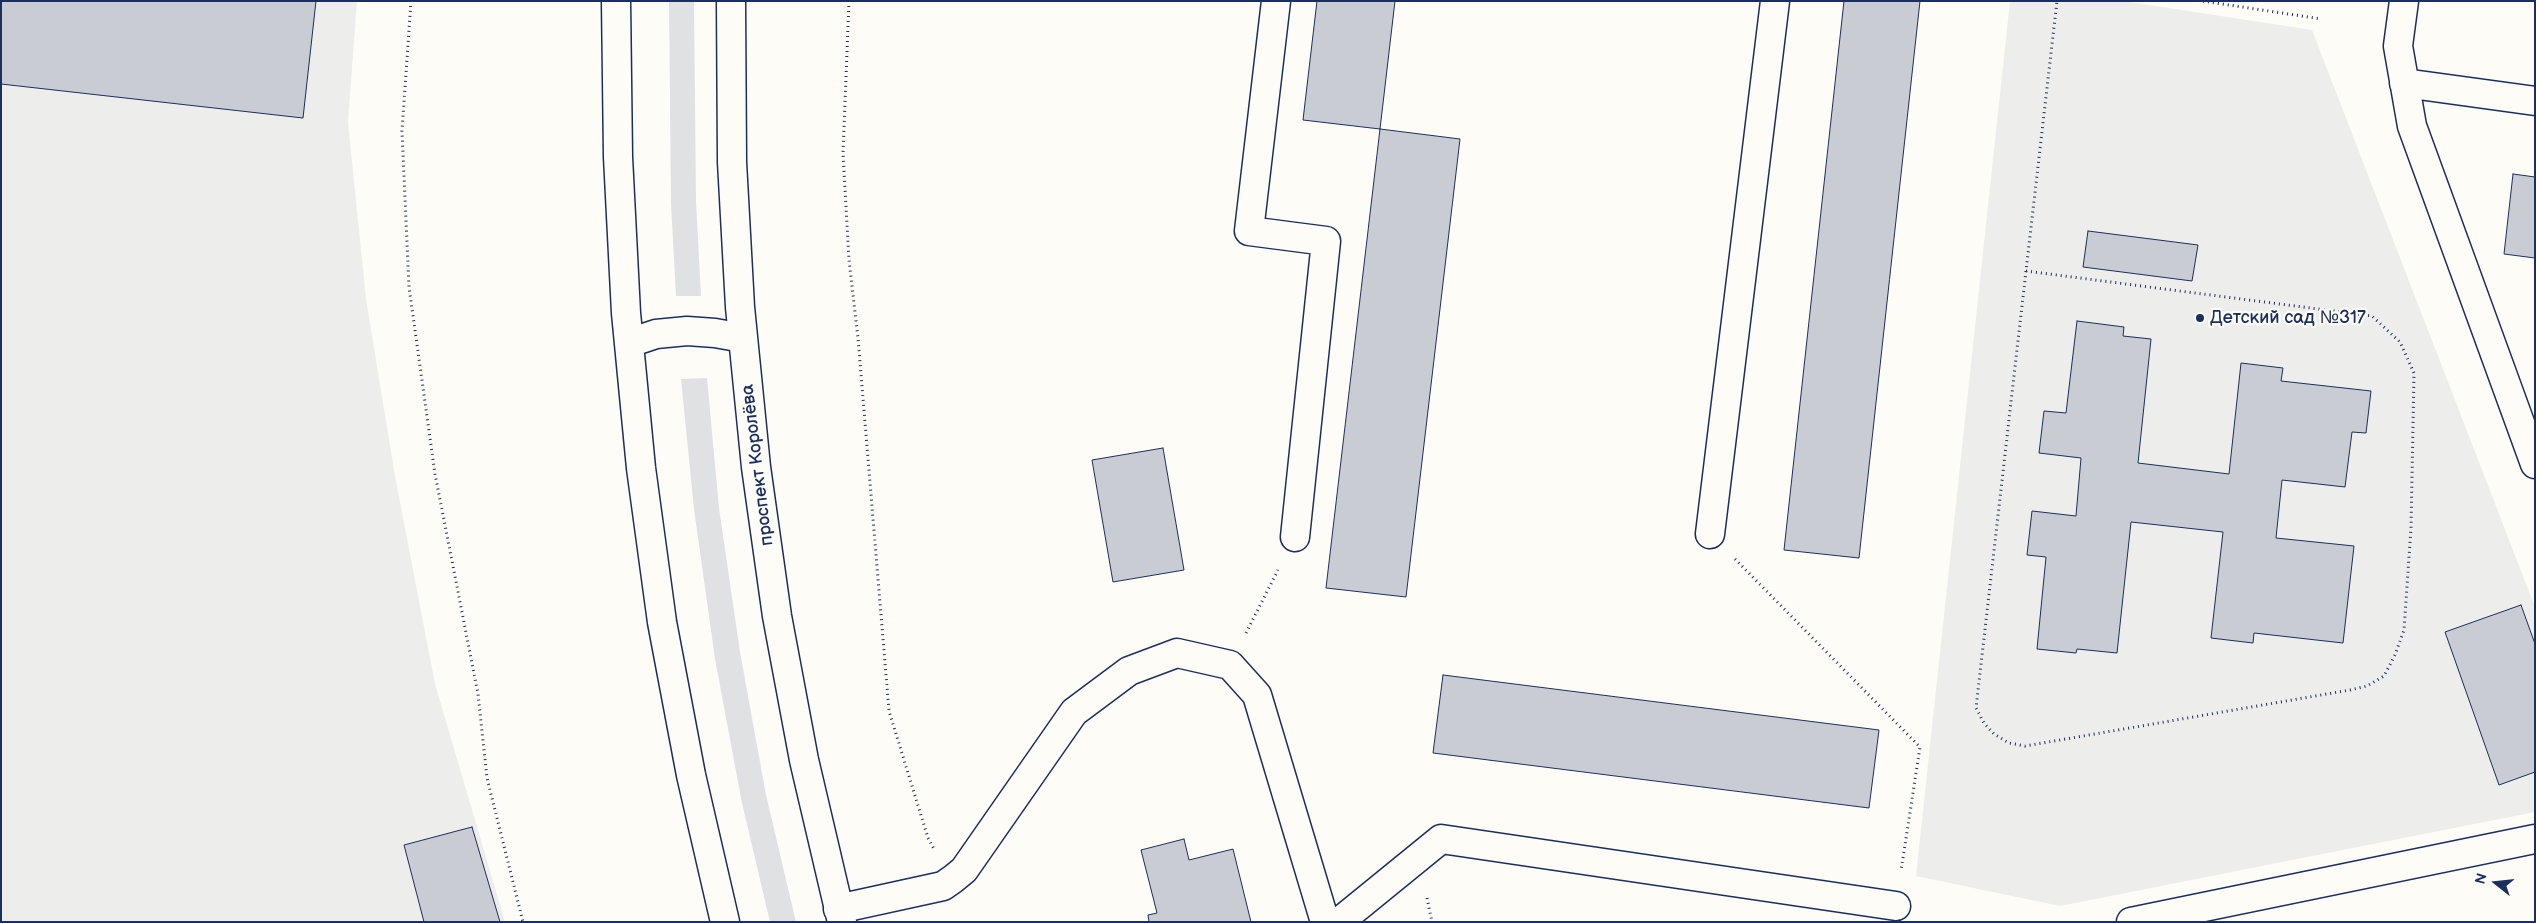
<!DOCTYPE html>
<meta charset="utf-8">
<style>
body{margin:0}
#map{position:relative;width:2536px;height:923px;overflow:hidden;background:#fdfcf7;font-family:"Balsamiq Sans",sans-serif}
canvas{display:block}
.frame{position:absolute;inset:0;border:2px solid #1b2f5e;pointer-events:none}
.north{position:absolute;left:2471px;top:858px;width:50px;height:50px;-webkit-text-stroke:4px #fdfcf7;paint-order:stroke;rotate:286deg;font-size:14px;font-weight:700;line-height:20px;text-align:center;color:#1b2f5e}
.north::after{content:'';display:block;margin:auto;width:18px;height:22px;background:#1b2f5e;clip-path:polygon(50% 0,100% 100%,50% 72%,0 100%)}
</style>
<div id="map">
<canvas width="2536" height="923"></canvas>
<div class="frame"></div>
<div class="north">N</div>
</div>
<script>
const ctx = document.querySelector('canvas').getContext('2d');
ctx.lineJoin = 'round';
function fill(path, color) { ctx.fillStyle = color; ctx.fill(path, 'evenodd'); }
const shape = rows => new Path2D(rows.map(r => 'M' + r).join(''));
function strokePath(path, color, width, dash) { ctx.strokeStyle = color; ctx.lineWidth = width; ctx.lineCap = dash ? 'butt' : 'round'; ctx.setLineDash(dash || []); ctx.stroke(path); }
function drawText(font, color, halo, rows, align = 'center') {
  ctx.font = font + ' "Balsamiq Sans",sans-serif'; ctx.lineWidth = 4.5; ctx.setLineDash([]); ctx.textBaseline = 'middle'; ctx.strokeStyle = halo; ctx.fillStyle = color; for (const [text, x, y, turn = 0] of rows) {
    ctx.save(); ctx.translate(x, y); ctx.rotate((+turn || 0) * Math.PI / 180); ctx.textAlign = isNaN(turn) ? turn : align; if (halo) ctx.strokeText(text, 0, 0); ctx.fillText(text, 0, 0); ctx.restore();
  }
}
const built = shape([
 [1,1,357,1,348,122,366,299,395,476,435,684,505,922,1,922],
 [2010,1,2123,1,2312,30,2535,607,2535,812,2060,906,1916,876]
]);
const green = shape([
 [669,1,694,1,696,202,701,296,676,296,671,204],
 [707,378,719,508,740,652,766,795,796,922,770,922,742,803,715,659,694,509,681,379]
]);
const building = shape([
 [1,1,316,1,303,118,1,84,1,1],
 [1317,1,1395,1,1380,129,1303,120,1317,1],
 [1844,1,1920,1,1859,558,1784,550,1844,1],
 [1380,129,1460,139,1406,597,1326,588,1380,129],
 [2513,174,2535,177,2535,258,2504,254,2513,174],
 [2088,231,2198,245,2192,281,2083,267,2088,231],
 [2077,321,2124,327,2123,336,2151,339,2138,463,2229,474,2241,363,2283,368,2281,381,2371,391,2366,433,2352,432,2345,487,2282,480,2276,538,2354,546,2343,643,2254,633,2253,643,2211,638,2223,532,2131,522,2117,653,2077,649,2076,653,2037,649,2046,557,2027,555,2032,511,2076,516,2081,458,2039,453,2044,411,2066,413,2077,321],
 [1163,448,1184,570,1113,582,1092,460,1163,448],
 [2521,605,2535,644,2535,772,2499,785,2445,632,2521,605],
 [1443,675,1879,730,1869,808,1433,753,1443,675],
 [472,827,500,922,424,922,404,845,472,827],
 [1184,839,1189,860,1233,849,1251,922,1149,922,1148,915,1157,913,1141,850,1184,839]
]);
const path = shape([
 [411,1,402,131,409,287,435,474,478,694,487,778,523,922],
 [849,1,843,153,849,260,858,338,889,711,928,838,934,849],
 [2203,1,2321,19],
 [2026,271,2372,316,2400,342,2414,373,2411,528,2404,630,2395,655,2384,676,2367,686,2350,690,2025,746,2009,743,1994,734,1984,723,1976,708,2026,271,2057,1],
 [1735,559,1920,747,1901,871],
 [1246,633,1278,570],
 [1427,898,1432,922]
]);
const minor = shape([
 [1276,1,1249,231,1326,241,1295,537],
 [2404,1,2398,46,2412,126,2535,464],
 [2404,83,2535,101],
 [1710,534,1775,1],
 [838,909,943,886,953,879,964,870,1074,712,1129,671,1177,653,1230,665,1257,695,1325,922],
 [1339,922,1441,839,1896,906],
 [2131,922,2535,839]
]);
const major = shape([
 [616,1,618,157,626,313,641,468,662,622,691,775,725,922],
 [731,1,732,162,740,307,756,467,777,616,804,760,842,922],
 [629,343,656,334,687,331,715,333,743,338]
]);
const markers = [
 [2200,318,5,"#1b2f5e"]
];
const poiNames = [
 ["Детский сад №317",2210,318]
];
const streetNames = [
 ["проспект Королёва",758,465,-97]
];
fill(built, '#edeeec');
fill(green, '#e0e1e3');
fill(building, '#c9ccd3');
strokePath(building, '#1b2f5e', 1);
strokePath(minor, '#1b2f5e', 31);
strokePath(major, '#1b2f5e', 31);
strokePath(path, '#1b2f5e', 3, [1, 4]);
strokePath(minor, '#fdfcf7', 28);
strokePath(major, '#fdfcf7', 28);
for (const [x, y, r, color] of markers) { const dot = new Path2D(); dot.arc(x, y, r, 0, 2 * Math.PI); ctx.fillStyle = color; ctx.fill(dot); strokePath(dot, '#fdfcf7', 2); }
drawText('18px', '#1b2f5e', '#fdfcf7', poiNames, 'left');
drawText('18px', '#1b2f5e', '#fdfcf7', streetNames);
</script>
